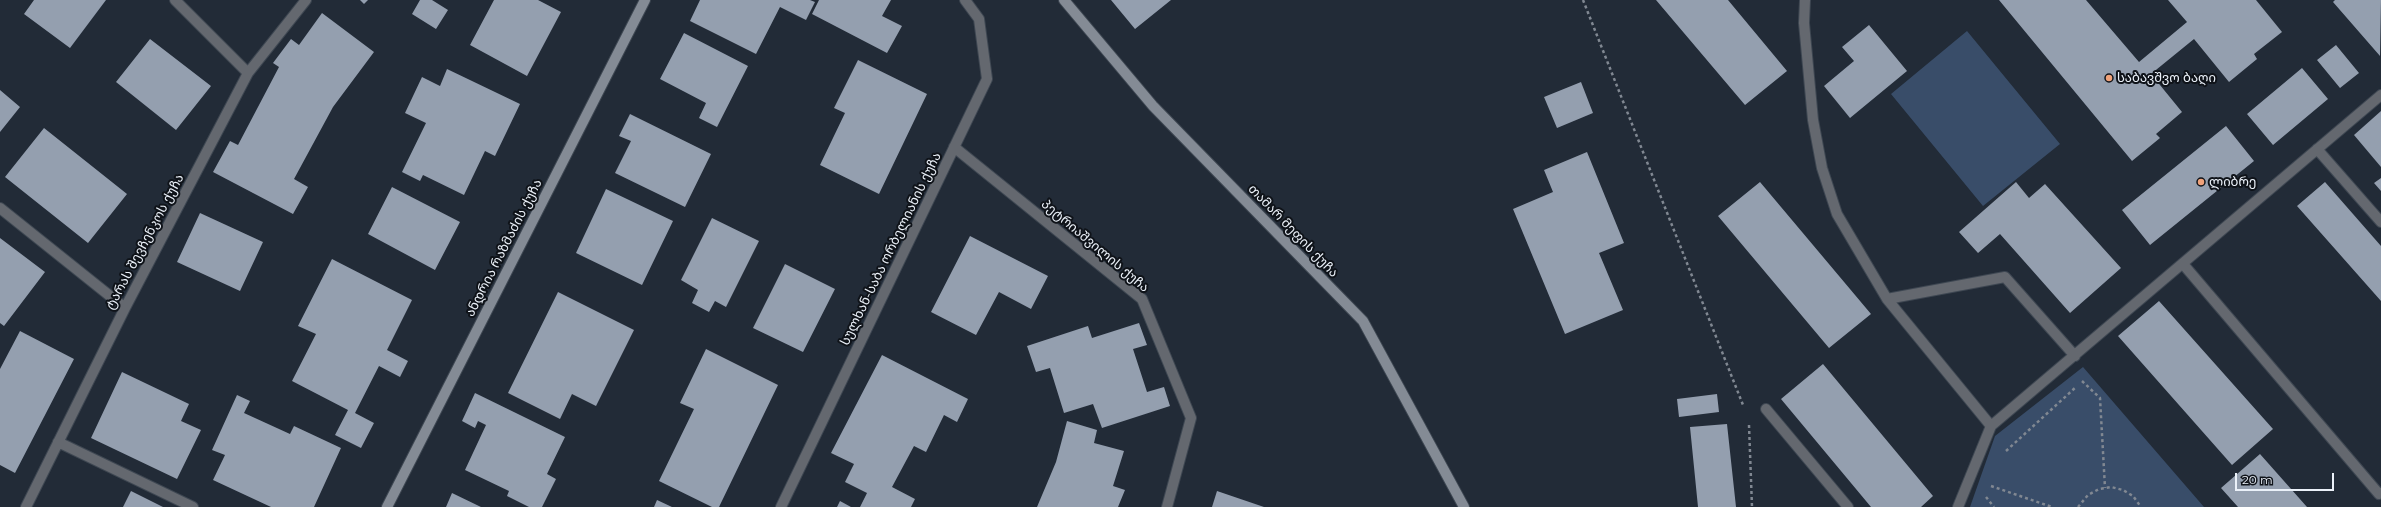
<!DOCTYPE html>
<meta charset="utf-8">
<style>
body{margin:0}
#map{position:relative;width:2381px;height:507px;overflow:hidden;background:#222b37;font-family:Montserrat,sans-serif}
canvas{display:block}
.scale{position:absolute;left:2235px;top:473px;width:99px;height:18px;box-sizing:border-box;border:2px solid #ebf1f9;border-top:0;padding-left:5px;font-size:12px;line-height:14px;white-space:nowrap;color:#ebf1f9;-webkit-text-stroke:3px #0f1319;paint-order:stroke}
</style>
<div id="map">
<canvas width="2381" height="507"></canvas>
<div class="scale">20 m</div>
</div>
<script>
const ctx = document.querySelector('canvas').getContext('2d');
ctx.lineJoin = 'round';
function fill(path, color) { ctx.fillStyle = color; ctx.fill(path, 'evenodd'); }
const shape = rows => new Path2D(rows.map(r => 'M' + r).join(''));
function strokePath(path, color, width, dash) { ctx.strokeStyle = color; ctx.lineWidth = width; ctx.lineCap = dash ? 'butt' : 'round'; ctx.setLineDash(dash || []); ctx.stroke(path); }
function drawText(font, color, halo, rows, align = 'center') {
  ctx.font = font + ' Montserrat,"Noto Sans Georgian",sans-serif'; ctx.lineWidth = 4; ctx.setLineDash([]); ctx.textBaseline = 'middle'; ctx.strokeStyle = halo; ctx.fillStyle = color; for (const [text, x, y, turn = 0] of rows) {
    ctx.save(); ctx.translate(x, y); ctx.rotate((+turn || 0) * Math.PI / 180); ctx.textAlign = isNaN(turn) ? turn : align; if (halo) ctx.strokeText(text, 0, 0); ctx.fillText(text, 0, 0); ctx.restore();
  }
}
const green = shape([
 [1967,31,2060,144,1983,206,1891,94],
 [2083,367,2204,507,1970,507,1995,436]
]);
const building = shape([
 [34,0,106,0,70,48,24,14],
 [360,0,368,0,364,4],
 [420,0,432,0,448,10,436,29,412,14],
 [494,0,538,0,561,12,527,76,470,45],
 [700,0,810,0,815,2,806,20,780,7,756,54,690,21],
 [819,0,891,0,882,16,902,26,887,53,812,14],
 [1111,0,1171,0,1135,29],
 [1656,0,1728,0,1787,71,1745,105],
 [1999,0,2086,0,2139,62,2187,22,2168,0,2256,0,2282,32,2254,54,2257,59,2229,82,2194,39,2151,74,2182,112,2156,134,2160,138,2132,161],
 [2335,0,2381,0,2380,56,2333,2],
 [322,13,374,52,333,107,294,179,308,187,293,214,213,172,230,141,238,145,279,67,273,63,291,39,299,45],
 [1869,25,1907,71,1850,118,1824,86,1854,61,1842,47],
 [684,33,748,66,717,127,699,118,706,103,660,79],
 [150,39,211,86,176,130,116,82],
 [2336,45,2359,73,2340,88,2317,60],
 [858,60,927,94,879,194,820,165,845,113,834,108],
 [2302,68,2328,99,2273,145,2247,114],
 [447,69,520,104,495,156,485,151,464,195,423,175,420,181,402,172,426,123,405,113,422,77,440,86],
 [1581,82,1593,113,1557,128,1544,97],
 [0,90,20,107,0,132],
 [2381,111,2381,167,2354,135],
 [630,114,711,154,685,207,615,173,631,141,619,136],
 [2226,126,2254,161,2150,245,2122,210],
 [44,128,127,194,88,243,5,177],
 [1587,152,1624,243,1599,253,1623,310,1565,334,1513,209,1553,192,1544,170],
 [2381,178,2381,191,2374,183],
 [1760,182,1871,314,1829,348,1718,216],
 [2016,182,2029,198,2045,184,2121,268,2070,313,2000,234,1978,253,1959,232],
 [2325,182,2381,246,2381,301,2297,206],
 [392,187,460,222,435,270,368,234],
 [606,189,673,221,642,285,576,253],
 [200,213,263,242,240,291,177,262],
 [712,218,759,241,726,307,715,301,709,312,692,303,698,290,681,280],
 [970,236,1048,276,1031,309,999,292,976,335,931,312],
 [0,238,45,272,4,326,0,323],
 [332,259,412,300,387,350,408,361,400,377,379,366,355,413,374,423,361,448,335,435,348,410,292,381,316,334,298,326],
 [785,264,835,289,803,352,753,328],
 [558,292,634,330,596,406,572,394,560,419,508,393],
 [2159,301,2273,429,2232,465,2118,336],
 [1139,323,1147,345,1133,349,1147,392,1164,387,1170,406,1102,428,1093,404,1064,413,1050,368,1036,372,1027,346,1088,326,1092,338],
 [20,331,74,359,15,473,0,465,0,369],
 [706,349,778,385,719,507,712,507,659,481,694,409,680,403],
 [882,355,968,399,957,422,944,415,926,452,914,446,892,487,915,499,911,507,860,507,867,493,845,482,854,464,831,453],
 [1823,364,1933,496,1921,507,1871,507,1781,399],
 [122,372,189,404,181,421,201,430,177,479,91,438],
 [475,393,565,437,547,474,556,479,542,507,529,507,507,496,509,491,465,470,486,425,478,421,475,428,462,421],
 [1717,394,1719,412,1679,417,1677,399],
 [237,395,250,401,244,413,290,434,294,426,341,448,314,507,271,507,213,480,225,455,212,450],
 [1067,421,1097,430,1094,443,1124,451,1113,486,1125,490,1118,507,1037,507,1056,462],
 [1727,424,1736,507,1698,507,1690,427],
 [2260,454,2307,507,2238,507,2221,488],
 [131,491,163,507,123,507],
 [1217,491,1264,507,1212,507],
 [452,493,481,507,446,507],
 [657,500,672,507,654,507],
 [840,501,851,507,837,507]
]);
const path = shape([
 [1583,0,1743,405],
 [2082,381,2100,398,2105,488],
 [1749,425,1752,507],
 [2006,451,2076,387],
 [1991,486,2052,507],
 [1986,497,1994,507],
 [2078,507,2088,495,2099,489,2111,487,2123,490,2133,496,2141,507]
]);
const lane = shape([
 [1805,0,1804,23,1813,120,1822,168,1837,214,1887,299,1991,426],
 [2317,149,2381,222],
 [2183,264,2379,494,2381,493],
 [1887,299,2005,277,2075,356],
 [1766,409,1848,507],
 [1958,507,1991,426,2381,95]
]);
const street = shape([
 [175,0,248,73],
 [954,147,1142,299,1191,418,1167,507],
 [0,208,125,308],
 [58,442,193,507],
 [26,507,125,308,248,73,306,0],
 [781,507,987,79,979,19,965,0]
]);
const secondary = shape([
 [1064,0,1153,106,1363,321,1464,507],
 [387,507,645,0]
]);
const markers = [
 [2109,78,4,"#f0a27a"],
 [2201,182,4,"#f0a27a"]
];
const poiNames = [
 ["საბავშვო ბაღი",2117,78],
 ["ლიბრე",2209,182]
];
const streetNames = [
 ["თამარ მეფის ქუჩა",1293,231,46],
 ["ტარას შევჩენკოს ქუჩა",145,242,-62],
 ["პეტრიაშვილის ქუჩა",1095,246,40],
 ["ანდრია რაზმაძის ქუჩა",504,248,-63],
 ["სულხან-საბა ორბელიანის ქუჩა",891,249,-64]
];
fill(green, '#394d69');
fill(building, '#949faf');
strokePath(lane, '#3e4752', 12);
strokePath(street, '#3e4752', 12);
strokePath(secondary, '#3e4752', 12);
strokePath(path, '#818892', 2.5, [3, 3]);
strokePath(lane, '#64686f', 10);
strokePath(street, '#64686f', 10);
strokePath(secondary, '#848b95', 10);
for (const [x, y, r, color] of markers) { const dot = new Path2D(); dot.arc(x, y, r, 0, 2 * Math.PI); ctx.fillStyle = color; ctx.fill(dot); strokePath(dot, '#0f1319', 1.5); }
drawText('13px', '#ebf1f9', '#0f1319', poiNames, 'left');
drawText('13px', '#ebf1f9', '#0f1319', streetNames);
</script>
